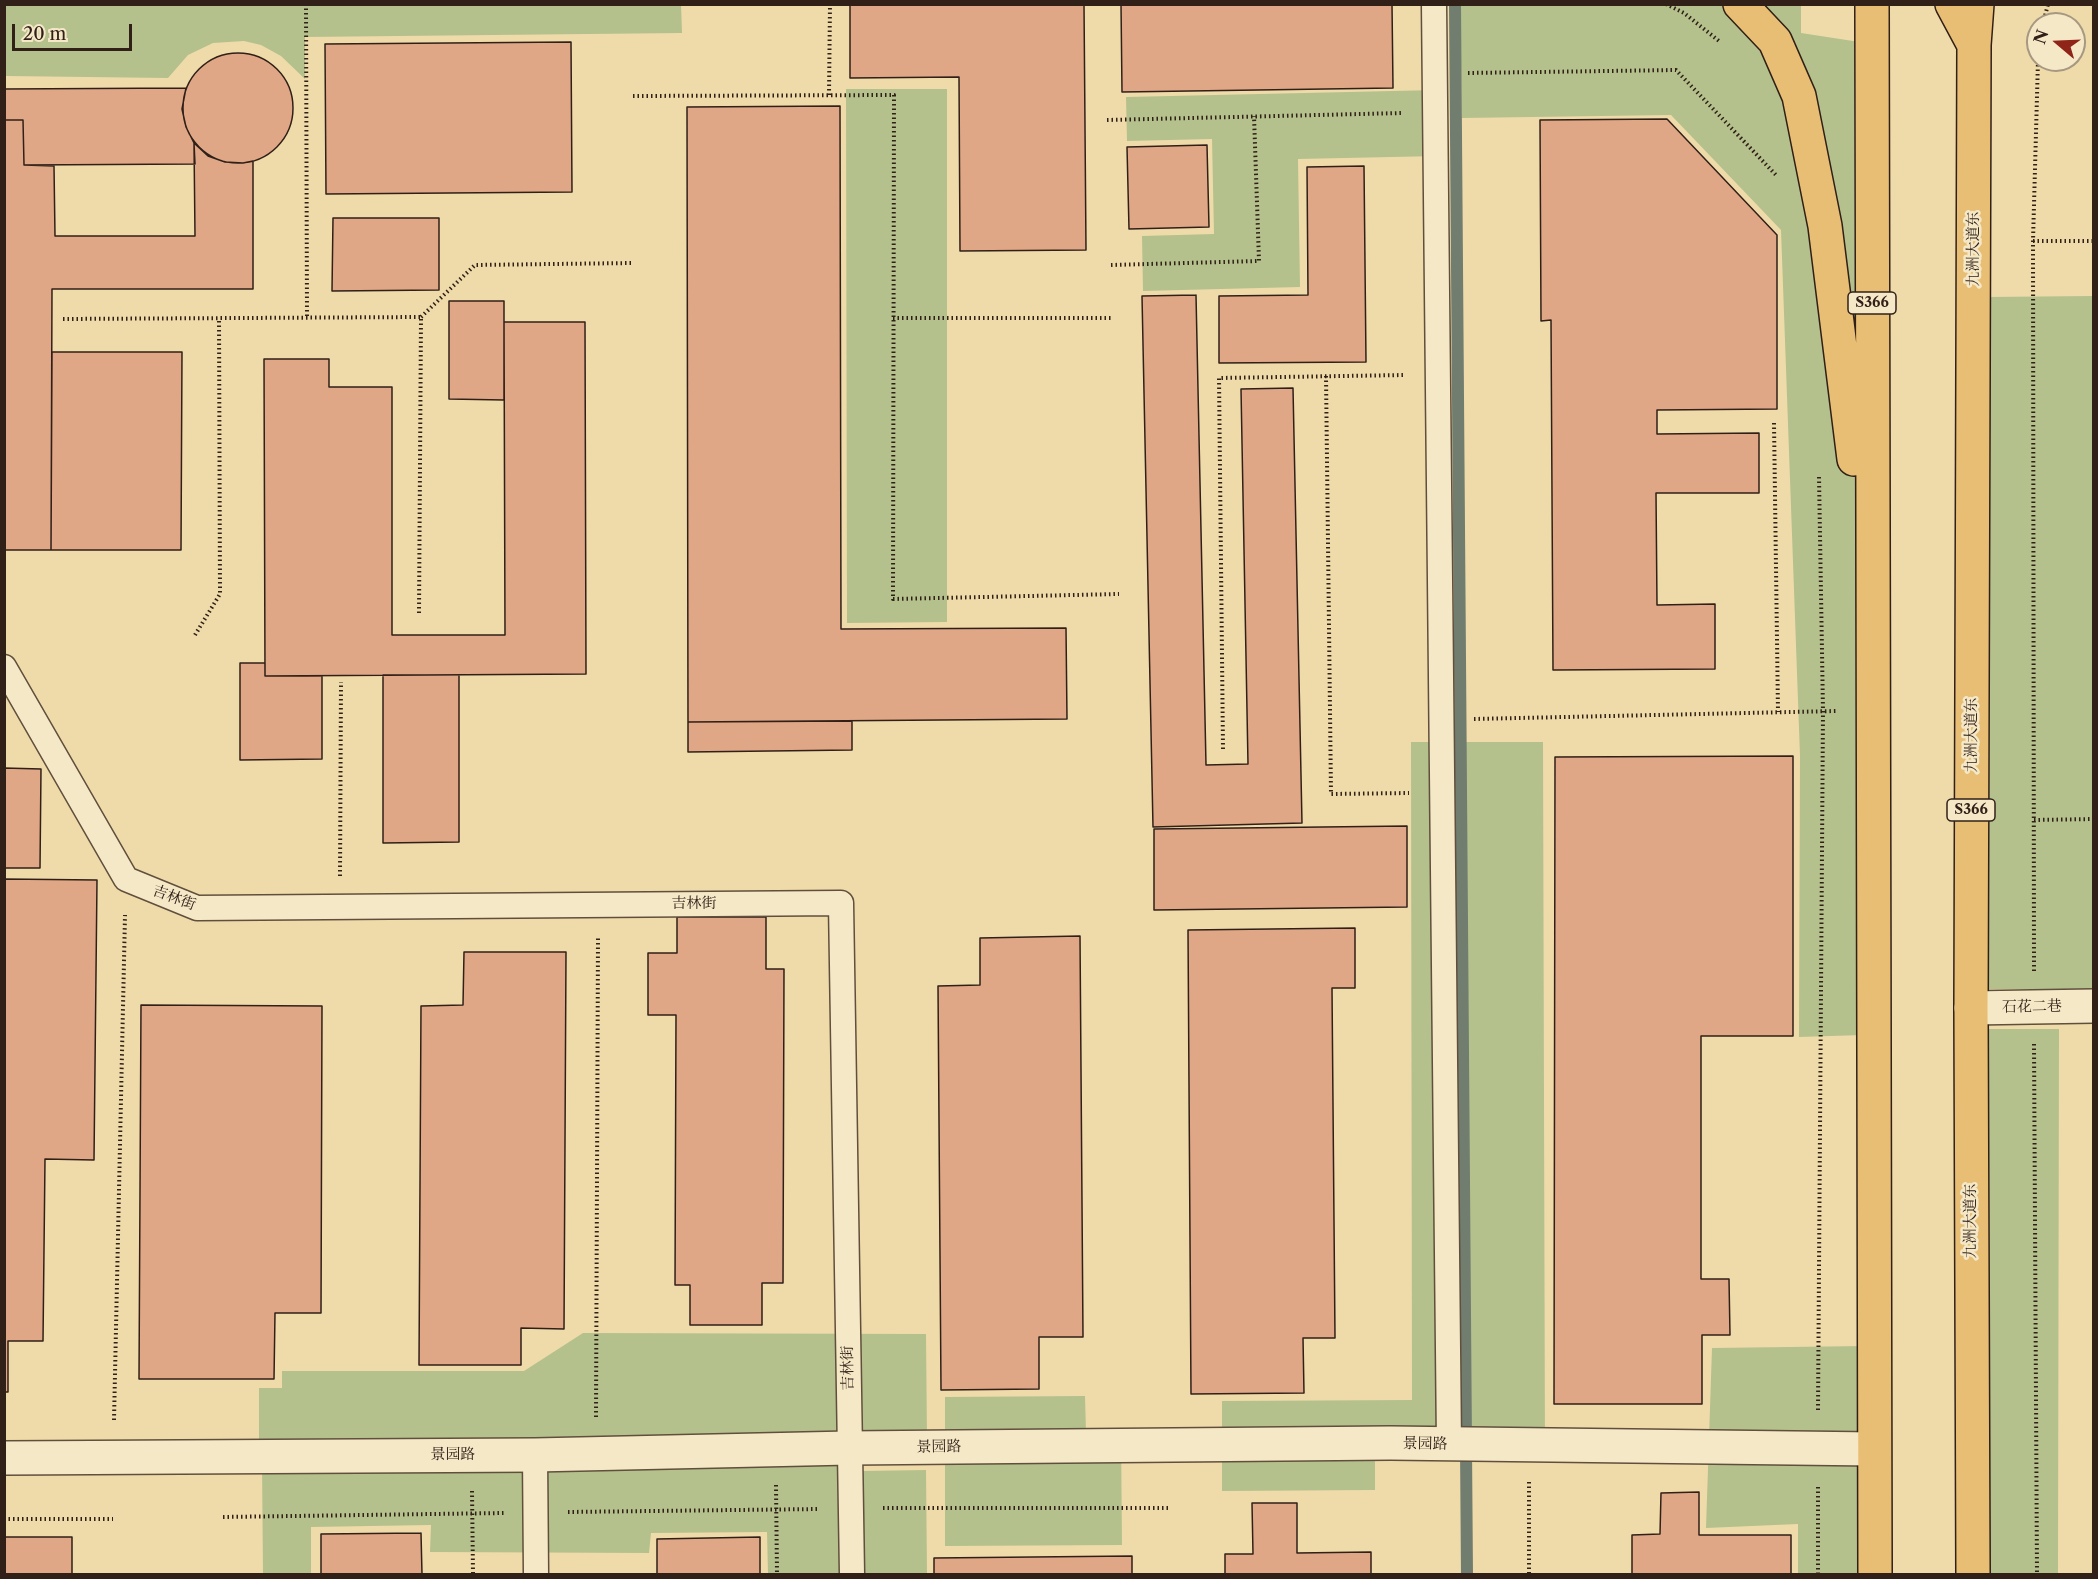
<!DOCTYPE html>
<meta charset="utf-8">
<style>
body{margin:0}
#map{position:relative;width:2098px;height:1579px;overflow:hidden;background:#efdba9;font-family:"Libre Caslon Text",serif}
canvas{display:block}
.frame{position:absolute;inset:0;border:6px solid #302018;pointer-events:none}
.north{position:absolute;left:2026px;top:12px;width:60px;height:60px;box-sizing:border-box;background:#f5e8c7;border:2px solid #a69881;border-radius:50%;rotate:289deg;font-size:16px;font-weight:700;line-height:24px;text-align:center;color:#302018}
.north::after{content:'';display:block;margin:auto;width:21px;height:27px;background:#8f2418;clip-path:polygon(50% 0,100% 100%,50% 72%,0 100%)}
.scale{position:absolute;left:12px;top:24px;width:120px;height:27px;box-sizing:border-box;border:3px solid #302018;border-top:0;padding-left:8px;font-size:18px;line-height:21px;white-space:nowrap;color:#302018;-webkit-text-stroke:4px #f5e8c7;paint-order:stroke}
</style>
<div id="map">
<canvas width="2098" height="1579"></canvas>
<div class="frame"></div>
<div class="north">N</div>
<div class="scale">20 m</div>
</div>
<script>
const ctx = document.querySelector('canvas').getContext('2d');
ctx.lineJoin = 'round';
function fill(path, color) { ctx.fillStyle = color; ctx.fill(path, 'evenodd'); }
const shape = rows => new Path2D(rows.map(r => 'M' + r).join(''));
function strokePath(path, color, width, dash) { ctx.strokeStyle = color; ctx.lineWidth = width; ctx.lineCap = dash ? 'butt' : 'round'; ctx.setLineDash(dash || []); ctx.stroke(path); }
function drawText(font, color, halo, rows, align = 'center') {
  ctx.font = font + ' "Libre Caslon Text","Noto Serif SC",serif'; ctx.lineWidth = 5; ctx.setLineDash([]); ctx.textBaseline = 'middle'; ctx.strokeStyle = halo; ctx.fillStyle = color; for (const [text, x, y, turn = 0] of rows) {
    ctx.save(); ctx.translate(x, y); ctx.rotate((+turn || 0) * Math.PI / 180); ctx.textAlign = isNaN(turn) ? turn : align; if (halo) ctx.strokeText(text, 0, 0); ctx.fillText(text, 0, 0); ctx.restore();
  }
}
const green = shape([
 [5,4,681,4,682,33,305,37,305,79,281,56,261,45,244,41,213,43,188,55,168,78,5,76],
 [1460,5,1801,5,1801,33,1866,43,1862,1035,1799,1037,1800,756,1781,230,1671,115,1462,118],
 [846,89,947,89,947,622,847,623],
 [1437,90,1439,156,1298,159,1300,287,1143,291,1142,236,1214,234,1212,139,1127,141,1126,97],
 [2093,296,2093,989,1983,989,1987,297],
 [1411,742,1543,742,1545,1455,1375,1457,1375,1490,1222,1491,1222,1401,1412,1400],
 [1982,1029,2059,1029,2058,1574,1982,1574],
 [583,1333,926,1334,927,1439,259,1450,259,1388,282,1388,282,1371,524,1371],
 [1865,1346,1865,1574,1798,1574,1798,1524,1706,1528,1712,1348],
 [1085,1396,1086,1434,1121,1434,1122,1545,945,1546,945,1397],
 [840,1456,841,1574,768,1574,767,1532,651,1533,649,1553,430,1552,431,1525,311,1527,311,1574,263,1574,262,1462],
 [926,1470,927,1574,863,1574,862,1471]
]);
const stream = shape([
 [1455,4,1467,1574]
]);
const building = shape([
 [1084,4,1086,250,960,251,959,77,850,78,850,5,1084,4],
 [1121,4,1392,4,1393,88,1122,92,1121,4],
 [571,42,572,192,326,194,325,44,571,42],
 '183 108a55 55 0 1 1 110 0a55 55 0 1 1-110 0Z',
 [186,88,182,109,186,127,194,143,195,164,24,165,23,120,4,120,4,89,186,88],
 [840,106,841,629,1066,628,1067,719,688,722,687,107,840,106],
 [1667,119,1777,235,1777,409,1657,410,1657,434,1759,433,1759,493,1656,493,1657,605,1715,604,1715,669,1553,670,1551,320,1541,321,1540,120,1667,119],
 [4,120,23,120,24,165,54,166,55,236,195,236,194,143,208,156,225,162,243,163,253,161,253,289,52,289,51,550,4,550,4,120],
 [1207,145,1209,227,1129,229,1127,147,1207,145],
 [1364,166,1366,362,1219,363,1219,296,1308,295,1307,167,1364,166],
 [333,218,439,218,439,290,332,291,333,218],
 [1196,295,1206,765,1248,764,1241,389,1293,388,1302,823,1153,827,1142,296,1196,295],
 [449,301,504,301,504,400,449,399,449,301],
 [504,322,585,322,586,674,265,676,264,359,329,359,329,387,392,387,392,635,505,635,504,322],
 [52,352,182,352,181,550,51,550,52,352],
 [240,663,265,663,265,676,322,676,322,759,240,760,240,663],
 [383,675,459,675,459,842,383,843,383,675],
 [852,721,852,750,688,752,688,722,852,721],
 [1793,756,1793,1036,1701,1036,1701,1279,1729,1279,1730,1335,1702,1335,1702,1404,1554,1404,1555,757,1793,756],
 [4,768,41,769,40,868,4,868,4,768],
 [1407,826,1407,907,1154,910,1154,829,1407,826],
 [4,879,97,880,94,1160,45,1159,43,1341,8,1341,8,1392,4,1392,4,879],
 [677,917,766,917,766,969,784,969,783,1283,762,1283,762,1325,690,1325,690,1285,675,1285,676,1015,648,1015,648,953,677,953,677,917],
 [1355,928,1355,988,1332,988,1335,1338,1303,1338,1304,1393,1191,1394,1188,930,1355,928],
 [1080,936,1083,1337,1039,1337,1039,1389,941,1390,938,986,980,985,980,938,1080,936],
 [464,952,566,952,564,1329,521,1328,521,1365,419,1365,421,1006,463,1005,464,952],
 [141,1005,322,1006,321,1313,275,1313,274,1379,139,1379,141,1005],
 [1699,1492,1699,1535,1791,1535,1791,1574,1632,1574,1632,1535,1660,1534,1661,1493,1699,1492],
 [1252,1503,1297,1503,1297,1553,1371,1552,1371,1574,1225,1574,1225,1554,1253,1554,1252,1503],
 [421,1533,422,1574,321,1574,321,1534,421,1533],
 [4,1537,72,1537,72,1574,4,1574,4,1537],
 [760,1537,760,1574,657,1574,657,1539,760,1537],
 [1132,1556,1132,1574,934,1574,934,1558,1132,1556]
]);
const path = shape([
 [306,4,307,317],
 [1666,4,1684,13,1719,41],
 [2043,24,2048,4],
 [1468,73,1676,70,1776,175],
 [829,95,830,4],
 [633,96,894,95,893,599,1119,594],
 [1107,120,1403,113],
 [2033,241,2094,241],
 [1111,265,1259,261,1254,116],
 [421,317,475,265,632,263],
 [893,318,1112,318],
 [63,319,421,317,419,613],
 [1326,376,1331,794,1409,793],
 [1774,423,1778,712],
 [195,635,220,594,219,318],
 [1474,719,1836,711],
 [1223,749,1219,378,1405,375],
 [2034,820,2094,819],
 [340,876,341,682],
 [2034,971,2033,241,2038,60],
 [2034,1044,2037,1574],
 [1818,1410,1823,711,1819,476],
 [596,1417,598,938],
 [114,1420,125,915],
 [1529,1482,1529,1574],
 [776,1485,777,1574],
 [472,1491,473,1574],
 [883,1508,1171,1508],
 [568,1512,819,1509],
 [223,1517,504,1513],
 [4,1519,113,1519],
 [1818,1574,1818,1484]
]);
const service = shape([
 [1434,4,1449,1444],
 [4,667,126,879,197,908,841,903,852,1574],
 [535,1455,536,1574]
]);
const minor = shape([
 [1971,1008,2094,1006],
 [4,1458,535,1455,849,1448,1390,1443,1874,1449]
]);
const primary = shape([
 [1740,4,1775,41,1799,96,1825,226,1854,459],
 [1872,4,1875,1574],
 [1952,4,1974,45],
 [1973,1574,1971,1008,1974,45,1977,4]
]);
const shields = [
 [1872,303,48],
 [1971,810,48]
];
const shieldNames = [
 ["S366",1872,303],
 ["S366",1971,810]
];
const streetNames = [
 ["九洲大道东",1974,249,-90],
 ["九洲大道东",1972,735,-90],
 ["吉林街",174,898,20],
 ["吉林街",694,904],
 ["石花二巷",2032,1007,-1],
 ["九洲大道东",1971,1221,-90],
 ["吉林街",848,1368,-91],
 ["景园路",1425,1444,1],
 ["景园路",939,1447,-1],
 ["景园路",453,1455]
];
fill(green, '#b4c18c');
strokePath(stream, '#707d6f', 12);
fill(building, '#e0a787');
strokePath(building, '#302018', 1.5);
strokePath(service, '#604f3c', 27);
strokePath(minor, '#604f3c', 36);
strokePath(primary, '#302018', 36);
strokePath(path, '#302018', 4, [1.5, 3]);
strokePath(service, '#f5e8c7', 24);
strokePath(minor, '#f5e8c7', 33);
strokePath(primary, '#e8be74', 33);
for (const [x, y, w] of shields) { const box = new Path2D(); box.roundRect(x - w / 2, y - 11, w, 22, 4.5); ctx.fillStyle = '#f5e8c7'; ctx.fill(box); strokePath(box, '#302018', 1.5); }
drawText('bold 14px', '#302018', null, shieldNames);
drawText('15px', '#302018', '#f5e8c7', streetNames);
</script>
